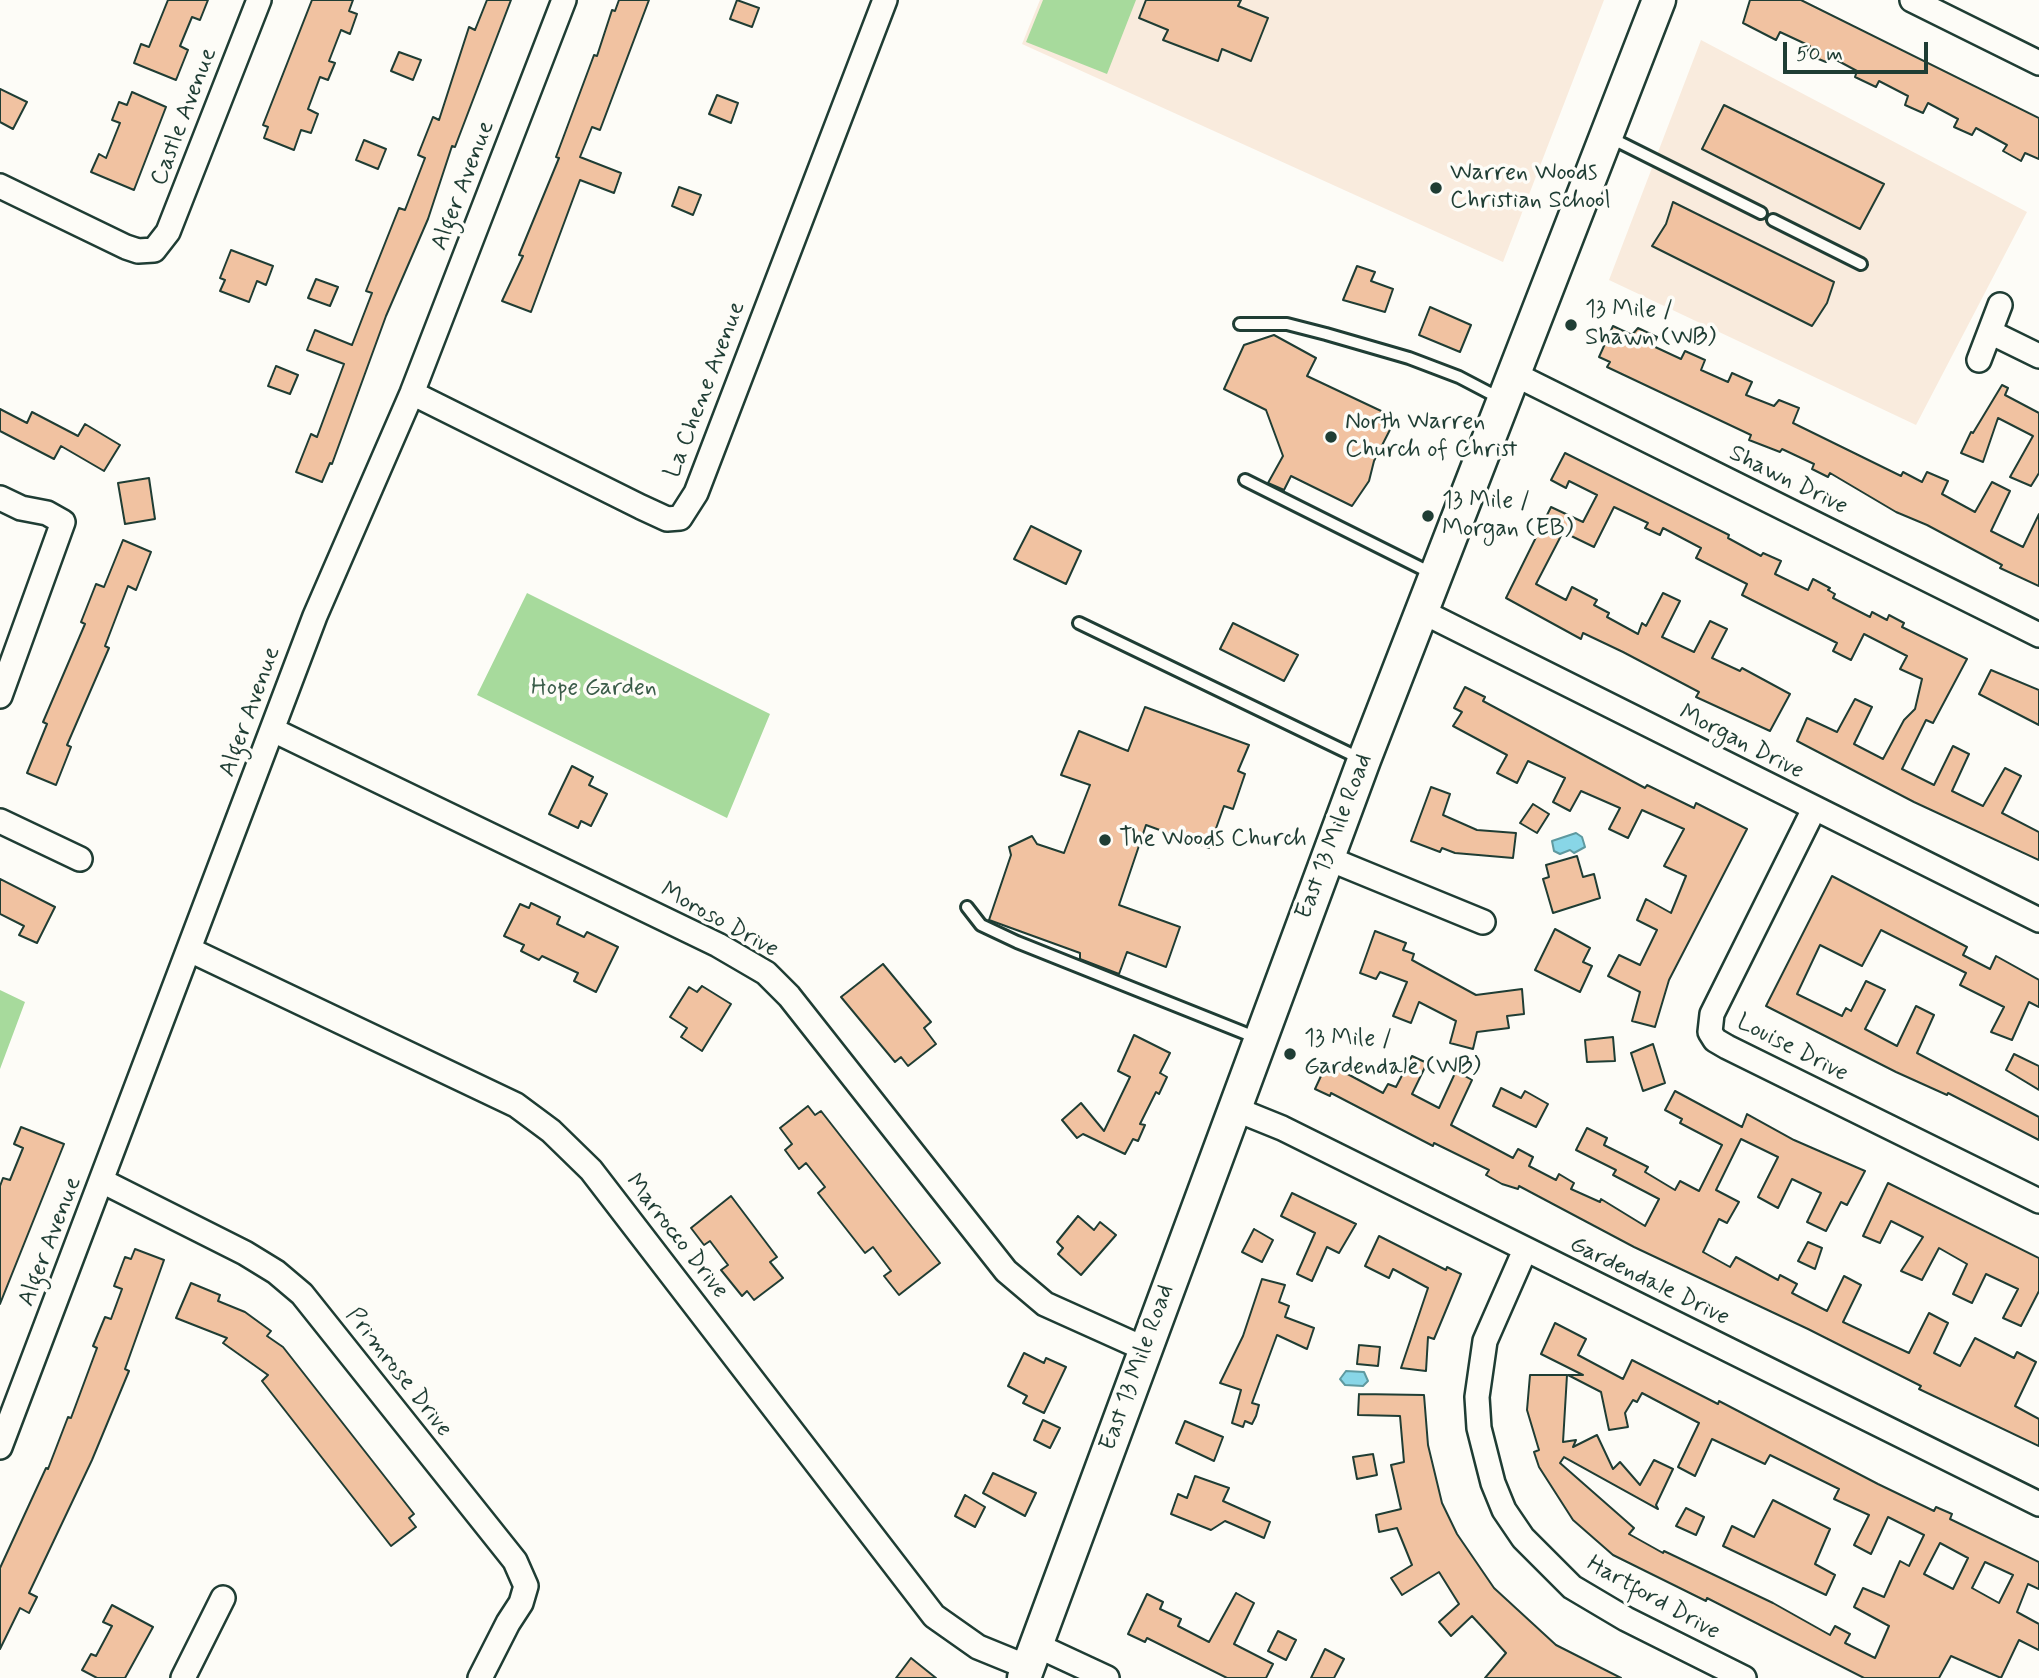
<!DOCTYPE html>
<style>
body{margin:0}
#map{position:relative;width:2039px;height:1678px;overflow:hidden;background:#fdfcf7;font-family:Mynerve,sans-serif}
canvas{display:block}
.scale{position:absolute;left:1783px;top:42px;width:145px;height:32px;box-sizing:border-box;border:4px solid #1f3d34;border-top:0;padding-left:9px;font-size:21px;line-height:24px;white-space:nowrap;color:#1f3d34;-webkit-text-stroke:5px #fdfcf7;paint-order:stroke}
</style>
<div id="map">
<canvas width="2039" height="1678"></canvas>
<div class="scale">50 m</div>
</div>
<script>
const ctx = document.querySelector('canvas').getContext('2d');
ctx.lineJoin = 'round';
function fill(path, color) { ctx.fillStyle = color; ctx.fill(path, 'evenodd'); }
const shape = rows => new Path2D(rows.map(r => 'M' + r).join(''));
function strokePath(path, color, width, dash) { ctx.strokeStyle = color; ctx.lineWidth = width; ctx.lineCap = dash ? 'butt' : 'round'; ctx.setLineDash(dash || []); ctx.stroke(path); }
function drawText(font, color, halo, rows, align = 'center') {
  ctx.font = font + ' Mynerve,sans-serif'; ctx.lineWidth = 7; ctx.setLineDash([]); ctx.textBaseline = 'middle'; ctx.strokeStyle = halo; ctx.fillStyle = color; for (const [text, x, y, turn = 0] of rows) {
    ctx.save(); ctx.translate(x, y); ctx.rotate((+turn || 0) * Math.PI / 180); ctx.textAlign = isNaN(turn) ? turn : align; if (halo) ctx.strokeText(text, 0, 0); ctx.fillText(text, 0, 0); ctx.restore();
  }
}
const built = shape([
 [1040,0,1604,0,1503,262,1022,44],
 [1701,40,2027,212,1916,425,1609,280]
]);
const green = shape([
 [1043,0,1136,0,1107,74,1026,42],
 [527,593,770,714,727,818,477,695],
 [0,990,25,1002,0,1069]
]);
const water = shape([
 [1576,833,1582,837,1585,847,1574,853,1570,850,1560,854,1554,851,1552,841,1576,833],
 [1346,1371,1364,1372,1368,1381,1363,1386,1345,1385,1340,1379,1346,1371]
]);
const building = shape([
 [168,0,208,0,200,20,192,17,180,46,188,50,176,80,134,63,141,44,149,47,168,0],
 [312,0,353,0,349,11,357,14,350,34,341,30,329,61,335,63,328,80,320,77,308,109,318,114,311,133,301,130,294,150,264,138,268,127,263,125,312,0],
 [487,0,511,0,455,147,452,146,428,219,386,316,332,464,330,463,322,482,296,472,311,434,317,437,344,364,307,350,315,330,352,345,372,293,366,291,399,208,405,210,425,158,418,155,433,117,439,120,469,27,475,30,487,0],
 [619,0,649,0,600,130,592,127,580,157,621,173,614,193,580,180,531,312,502,301,523,256,519,255,559,158,556,157,594,55,597,56,612,10,615,11,619,0],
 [737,0,759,8,752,27,730,19,737,0],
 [1146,0,1241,0,1238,6,1268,18,1251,61,1222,49,1218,61,1163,40,1168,30,1139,18,1146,0],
 [1750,0,1801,0,2039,118,2039,159,2025,153,2021,161,2003,151,2007,145,1976,128,1972,135,1954,127,1958,119,1928,103,1923,113,1905,105,1908,96,1879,81,1876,87,1855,77,1857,71,1829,56,1826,62,1806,54,1810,46,1780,32,1776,40,1743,23,1750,0],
 [399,52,421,60,413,80,391,71,399,52],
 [0,89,27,102,13,129,0,122,0,89],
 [132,92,166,107,134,190,91,172,99,154,106,158,120,123,112,120,119,102,127,105,132,92],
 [717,95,738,103,731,123,709,114,717,95],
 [1724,105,1884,184,1860,229,1702,149,1724,105],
 [364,140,386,149,378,169,356,160,364,140],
 [679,187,701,195,693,215,672,206,679,187],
 [1673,202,1834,282,1827,303,1812,326,1652,246,1666,224,1673,202],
 [231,250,273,266,266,285,257,281,249,302,220,291,225,280,220,278,231,250],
 [1357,266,1375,272,1371,281,1393,289,1385,312,1343,300,1357,266],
 [316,279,338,287,330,306,308,298,316,279],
 [1430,307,1471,325,1460,352,1419,335,1430,307],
 [1613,326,1632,335,1638,328,1657,337,1653,346,1681,359,1685,351,1705,360,1701,370,1728,382,1732,373,1752,382,1746,395,1774,406,1779,400,1799,408,1793,423,1901,476,1903,472,1922,482,1927,472,1948,481,1942,494,1975,512,1992,482,2010,491,1991,531,2023,547,2039,514,2039,586,2000,568,2002,565,1927,525,1896,512,1830,473,1828,477,1812,469,1814,464,1782,449,1780,452,1749,440,1751,435,1607,367,1610,362,1599,357,1613,326],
 [1274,335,1316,358,1307,376,1396,418,1374,461,1369,481,1352,506,1291,476,1284,490,1268,483,1283,456,1266,410,1224,389,1244,345,1274,335],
 [276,366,298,375,290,394,268,386,276,366],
 [2002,385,2008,388,2005,395,2039,413,2039,473,2031,486,2010,477,2033,436,1998,418,1983,462,1961,453,1971,432,1973,433,2002,385],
 [0,409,27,423,32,412,78,436,85,424,120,445,104,471,61,446,54,459,0,431,0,409],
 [1565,453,1729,535,1728,538,1761,556,1763,553,1781,561,1775,574,1808,590,1813,579,1830,588,1828,590,1835,594,1833,598,1870,617,1872,612,1887,620,1889,615,1904,623,1902,627,1967,659,1933,723,1926,720,1902,769,1934,785,1953,746,1969,754,1952,791,1983,806,2005,768,2021,776,2002,813,2039,832,2039,860,1914,802,1797,741,1807,718,1837,732,1855,699,1872,707,1854,744,1883,759,1904,720,1915,709,1922,679,1900,669,1907,656,1864,634,1851,660,1833,651,1837,643,1742,595,1747,584,1696,558,1701,548,1663,528,1660,535,1645,528,1648,523,1614,507,1594,547,1563,532,1536,584,1566,600,1572,587,1597,600,1594,605,1609,613,1607,617,1638,634,1642,623,1646,626,1663,593,1680,601,1662,637,1694,652,1710,621,1727,629,1712,658,1740,671,1742,668,1790,694,1770,731,1696,697,1699,692,1623,652,1583,633,1581,639,1506,598,1551,507,1583,522,1597,495,1569,481,1566,488,1551,480,1565,453],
 [149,478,155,519,125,524,118,483,149,478],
 [1031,526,1081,551,1066,584,1014,559,1031,526],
 [123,540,151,552,136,590,128,586,105,646,109,648,67,745,71,747,56,785,27,773,47,724,43,722,85,624,81,622,96,584,104,587,123,540],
 [1233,623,1298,655,1284,681,1220,649,1233,623],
 [1991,670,2039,690,2039,725,1979,694,1991,670],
 [1465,687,1485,697,1483,701,1645,788,1647,785,1694,808,1696,803,1747,829,1669,980,1655,1027,1632,1021,1640,992,1608,976,1619,955,1640,965,1657,930,1637,920,1646,899,1671,913,1686,876,1664,866,1684,829,1642,810,1628,838,1609,829,1620,808,1581,791,1570,811,1553,802,1565,778,1528,761,1517,783,1497,773,1507,755,1453,726,1462,712,1454,708,1465,687],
 [1145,707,1249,745,1238,771,1245,774,1233,809,1224,806,1209,848,1146,825,1119,905,1180,927,1166,967,1127,952,1119,974,1080,959,1080,953,989,920,1011,855,1009,847,1032,836,1037,844,1064,853,1090,785,1061,775,1079,731,1128,751,1145,707],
 [572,766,593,777,589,785,607,794,591,826,581,821,578,828,549,814,572,766],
 [1431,787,1450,794,1443,815,1477,830,1516,833,1513,858,1455,853,1442,848,1440,852,1411,841,1431,787],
 [1533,804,1549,814,1537,833,1520,823,1533,804],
 [1577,856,1583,877,1594,874,1600,898,1553,913,1543,879,1549,877,1546,865,1577,856],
 [1832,876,1967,947,1963,955,1990,969,1996,956,2039,980,2039,1007,2029,1002,2012,1040,1991,1032,2004,1007,1960,985,1966,973,1881,930,1862,966,1820,945,1797,994,1842,1016,1846,1008,1851,1011,1866,981,1885,990,1865,1029,1897,1046,1916,1006,1934,1015,1917,1053,2039,1117,2039,1140,1948,1093,1947,1095,1896,1072,1766,1006,1832,876],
 [0,879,55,907,37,943,19,935,24,926,0,914,0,879],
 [531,903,560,917,557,924,584,937,587,932,618,947,596,992,574,981,578,973,542,956,539,960,521,951,524,945,504,936,520,904,529,908,531,903],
 [1555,929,1590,948,1583,962,1592,966,1580,992,1535,970,1555,929],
 [1375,931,1406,943,1403,950,1414,954,1412,960,1476,995,1522,989,1524,1014,1507,1016,1509,1028,1477,1032,1473,1049,1450,1043,1456,1021,1419,1002,1411,1023,1393,1016,1407,982,1380,972,1376,979,1360,973,1375,931],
 [883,964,931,1022,924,1028,936,1044,908,1066,901,1057,895,1062,841,997,883,964],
 [702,986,731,1004,702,1051,681,1037,687,1028,670,1017,689,987,697,992,702,986],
 [1134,1035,1170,1053,1160,1073,1167,1077,1159,1094,1156,1092,1140,1124,1145,1125,1138,1141,1133,1139,1125,1154,1083,1134,1077,1138,1062,1120,1081,1103,1104,1131,1130,1077,1118,1071,1134,1035],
 [1613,1037,1615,1061,1587,1062,1585,1040,1613,1037],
 [1653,1044,1665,1083,1643,1091,1631,1053,1653,1044],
 [2014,1054,2039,1066,2039,1090,2006,1070,2014,1054],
 [1412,1056,1427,1063,1412,1094,1439,1108,1456,1071,1472,1080,1451,1125,1513,1158,1518,1149,1533,1157,1529,1166,1556,1180,1559,1174,1574,1183,1571,1189,1600,1202,1601,1199,1645,1226,1659,1199,1613,1175,1616,1170,1576,1150,1587,1128,1607,1138,1604,1145,1648,1167,1645,1172,1675,1190,1680,1181,1699,1191,1722,1145,1680,1123,1682,1119,1665,1110,1675,1091,1742,1127,1747,1114,1794,1140,1865,1171,1847,1205,1841,1202,1826,1231,1807,1222,1821,1193,1792,1179,1778,1208,1758,1197,1778,1157,1741,1139,1716,1190,1739,1202,1727,1223,1719,1219,1703,1252,1730,1267,1736,1257,1778,1280,1780,1275,1797,1284,1792,1293,1827,1311,1844,1276,1861,1285,1843,1322,1909,1353,1929,1313,1948,1323,1934,1353,1960,1366,1975,1338,2014,1358,2017,1352,2036,1362,2015,1406,2039,1419,2039,1446,1919,1389,1921,1386,1808,1329,1634,1247,1519,1186,1518,1189,1502,1184,1486,1175,1489,1170,1434,1143,1433,1146,1331,1093,1330,1096,1315,1089,1327,1063,1383,1093,1388,1084,1396,1087,1412,1056],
 [1501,1088,1521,1098,1525,1091,1548,1104,1536,1127,1493,1106,1501,1088],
 [808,1106,815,1115,821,1111,940,1263,899,1295,884,1276,891,1271,873,1247,865,1253,818,1193,825,1187,806,1163,799,1169,785,1150,792,1144,780,1128,808,1106],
 [21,1127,64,1144,0,1304,0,1186,3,1178,10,1180,23,1148,14,1144,21,1127],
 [1888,1183,2039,1258,2039,1291,2021,1326,2003,1318,2018,1289,1986,1274,1972,1303,1953,1294,1967,1264,1939,1248,1922,1280,1901,1271,1923,1237,1891,1221,1880,1243,1863,1236,1888,1183],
 [1292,1193,1356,1224,1339,1253,1327,1247,1312,1281,1297,1274,1315,1233,1281,1216,1292,1193],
 [731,1196,777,1257,770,1262,783,1278,754,1300,747,1291,742,1296,721,1270,728,1265,710,1241,704,1245,691,1228,731,1196],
 [1078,1216,1094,1230,1100,1222,1116,1235,1081,1275,1058,1254,1063,1248,1057,1242,1078,1216],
 [1254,1229,1273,1240,1262,1262,1242,1252,1254,1229],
 [1379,1236,1446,1270,1447,1267,1461,1274,1434,1339,1428,1337,1426,1371,1401,1368,1428,1288,1393,1269,1389,1278,1365,1266,1379,1236],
 [1808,1242,1822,1248,1815,1269,1798,1261,1808,1242],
 [135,1249,164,1260,125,1369,129,1371,92,1460,29,1593,37,1597,29,1613,20,1608,0,1649,0,1568,46,1468,48,1469,68,1417,71,1418,97,1348,93,1346,105,1317,111,1319,122,1289,114,1286,125,1257,131,1259,135,1249],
 [1262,1279,1285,1285,1279,1302,1289,1306,1285,1317,1314,1328,1307,1349,1277,1335,1252,1403,1259,1405,1256,1416,1252,1424,1245,1421,1243,1427,1232,1423,1241,1390,1220,1383,1243,1336,1262,1279],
 [191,1283,220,1295,218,1301,245,1312,271,1331,267,1336,283,1347,414,1514,409,1518,416,1527,391,1546,262,1381,268,1375,223,1343,227,1338,176,1318,191,1283],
 [1555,1323,1586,1339,1578,1355,1623,1379,1632,1360,1718,1404,1719,1401,1878,1484,1934,1511,1936,1507,1952,1514,1950,1519,2039,1562,2039,1589,2028,1584,2017,1612,2039,1624,2039,1650,2019,1640,2001,1678,1951,1656,1939,1678,1864,1678,1707,1598,1706,1601,1613,1555,1573,1520,1539,1467,1534,1452,1539,1450,1527,1410,1530,1375,1567,1375,1563,1442,1576,1440,1573,1447,1597,1435,1613,1469,1620,1462,1640,1485,1654,1460,1673,1469,1656,1505,1658,1509,1564,1457,1560,1463,1634,1528,1629,1534,1663,1553,1664,1551,1773,1603,1830,1635,1835,1626,1850,1634,1845,1643,1875,1658,1889,1626,1854,1607,1863,1588,1884,1597,1900,1561,1909,1566,1924,1535,1888,1517,1871,1554,1854,1545,1869,1515,1834,1499,1839,1489,1770,1455,1765,1464,1712,1439,1695,1476,1678,1467,1699,1423,1642,1393,1637,1402,1633,1400,1625,1413,1628,1427,1609,1430,1601,1392,1568,1375,1583,1375,1541,1354,1555,1323],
 [1940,1543,1968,1558,1953,1589,1924,1574,1940,1543],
 [1985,1562,2013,1575,1999,1603,1972,1588,1985,1562],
 [1359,1345,1380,1347,1378,1366,1357,1364,1359,1345],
 [1024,1353,1044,1363,1046,1358,1066,1367,1044,1413,1023,1403,1027,1396,1008,1386,1024,1353],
 [1359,1394,1424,1395,1428,1445,1442,1503,1457,1534,1494,1588,1556,1645,1621,1678,1485,1678,1506,1653,1472,1616,1451,1636,1439,1622,1459,1604,1439,1572,1402,1595,1391,1578,1412,1565,1397,1528,1379,1532,1376,1515,1401,1509,1391,1465,1404,1462,1400,1416,1358,1415,1359,1394],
 [1043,1420,1060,1428,1050,1448,1034,1440,1043,1420],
 [1185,1421,1223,1437,1214,1461,1176,1443,1185,1421],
 [1373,1454,1377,1475,1357,1479,1353,1457,1373,1454],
 [993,1473,1036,1493,1025,1516,983,1493,993,1473],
 [1195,1476,1229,1488,1223,1501,1270,1522,1264,1538,1225,1521,1211,1530,1171,1514,1178,1494,1187,1498,1195,1476],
 [965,1495,985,1507,975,1527,955,1516,965,1495],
 [1773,1500,1830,1529,1815,1564,1835,1575,1826,1595,1723,1546,1732,1526,1754,1537,1773,1500],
 [1686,1508,1704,1517,1696,1535,1676,1526,1686,1508],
 [1236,1593,1254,1603,1234,1644,1273,1664,1266,1678,1227,1678,1147,1638,1145,1642,1128,1634,1147,1594,1163,1602,1160,1609,1181,1619,1178,1626,1209,1642,1236,1593],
 [112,1605,153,1627,125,1678,97,1678,82,1670,91,1654,96,1656,112,1626,103,1622,112,1605],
 [1278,1631,1296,1640,1286,1660,1268,1651,1278,1631],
 [1325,1649,1344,1659,1334,1678,1311,1678,1325,1649],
 [911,1658,936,1678,896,1678,911,1658]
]);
const service = shape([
 [1609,137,1761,213],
 [1773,220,1861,264],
 [1240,324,1287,324,1326,334,1409,358,1459,377,1501,399],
 [1245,480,1433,574],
 [1079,623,1361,759],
 [967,907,981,925,1017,942,1257,1038]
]);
const minor = shape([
 [1912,0,2039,63],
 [0,186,126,247,138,251,154,250,168,232,259,0],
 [1990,332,2039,356],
 [1979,360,2000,305],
 [1514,374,2039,635],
 [412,393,641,507,667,519,680,518,696,493,885,0],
 [0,498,21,508,47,513,63,522,0,696],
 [1421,611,2039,920],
 [273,730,718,945,766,973,789,996,1006,1271,1045,1304,1145,1349],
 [1814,809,1712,1014,1710,1032,1715,1040,1727,1047,2039,1201],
 [0,821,80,859],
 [1327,858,1483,922],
 [190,950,516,1105,551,1131,591,1170,934,1616,978,1647,1027,1667],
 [1235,1109,1282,1128,2039,1504],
 [102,1181,245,1253,276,1272,302,1294,515,1561,526,1586,521,1603,508,1623,480,1678],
 [1525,1250,1485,1341,1477,1397,1479,1428,1493,1483,1504,1510,1523,1538,1572,1587,1626,1619,1744,1678],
 [0,1447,315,616,412,393,564,0],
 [1036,1645,1107,1678],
 [183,1678,223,1598]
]);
const secondary = shape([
 [1024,1678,1364,760,1659,0]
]);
const markers = [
 [1436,188,7,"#1f3d34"],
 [1571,325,7,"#1f3d34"],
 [1331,437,7,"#1f3d34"],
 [1428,516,7,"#1f3d34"],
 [1105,840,7,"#1f3d34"],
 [1290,1054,7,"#1f3d34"]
];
const streetNames = [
 ["Castle Avenue",185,117,-69],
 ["Alger Avenue",464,186,-69],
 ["La Chene Avenue",706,390,-69],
 ["Shawn Drive",1788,481,26],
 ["Alger Avenue",251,712,-70],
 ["Morgan Drive",1741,743,27],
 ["East 13 Mile Road",1335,837,-69],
 ["Moroso Drive",719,921,29],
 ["Louise Drive",1792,1049,27],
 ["Marrocco Drive",676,1237,52],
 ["Alger Avenue",51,1242,-69],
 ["Gardendale Drive",1649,1282,26],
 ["East 13 Mile Road",1138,1368,-70],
 ["Primrose Drive",398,1373,52],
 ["Hartford Drive",1653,1599,29]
];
const poiNames = [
 ["Warren Woods",1450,174],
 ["Christian School",1450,202],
 ["13 Mile /",1585,311],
 ["Shawn (WB)",1585,339],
 ["North Warren",1345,423],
 ["Church of Christ",1345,451],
 ["13 Mile /",1442,502],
 ["Morgan (EB)",1442,530],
 ["The Woods Church",1119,840],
 ["13 Mile /",1304,1040],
 ["Gardendale (WB)",1304,1068]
];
const parkNames = [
 ["Hope Garden",594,689]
];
fill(built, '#f9ebdd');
fill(green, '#a7da9c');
fill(water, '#88d6e7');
strokePath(water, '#5e999f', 2);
fill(building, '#f1c2a1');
strokePath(building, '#1f3d34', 2);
strokePath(service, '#1f3d34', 16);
strokePath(minor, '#1f3d34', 28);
strokePath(secondary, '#1f3d34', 37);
strokePath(service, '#fdfcf7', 10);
strokePath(minor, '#fdfcf7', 23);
strokePath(secondary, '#fdfcf7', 32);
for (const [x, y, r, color] of markers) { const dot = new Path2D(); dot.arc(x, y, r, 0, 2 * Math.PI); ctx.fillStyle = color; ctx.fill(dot); strokePath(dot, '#fdfcf7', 2.5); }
drawText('24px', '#1f3d34', '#fdfcf7', streetNames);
drawText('24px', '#1f3d34', '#fdfcf7', poiNames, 'left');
drawText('24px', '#3a5c49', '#fdfcf7', parkNames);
</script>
